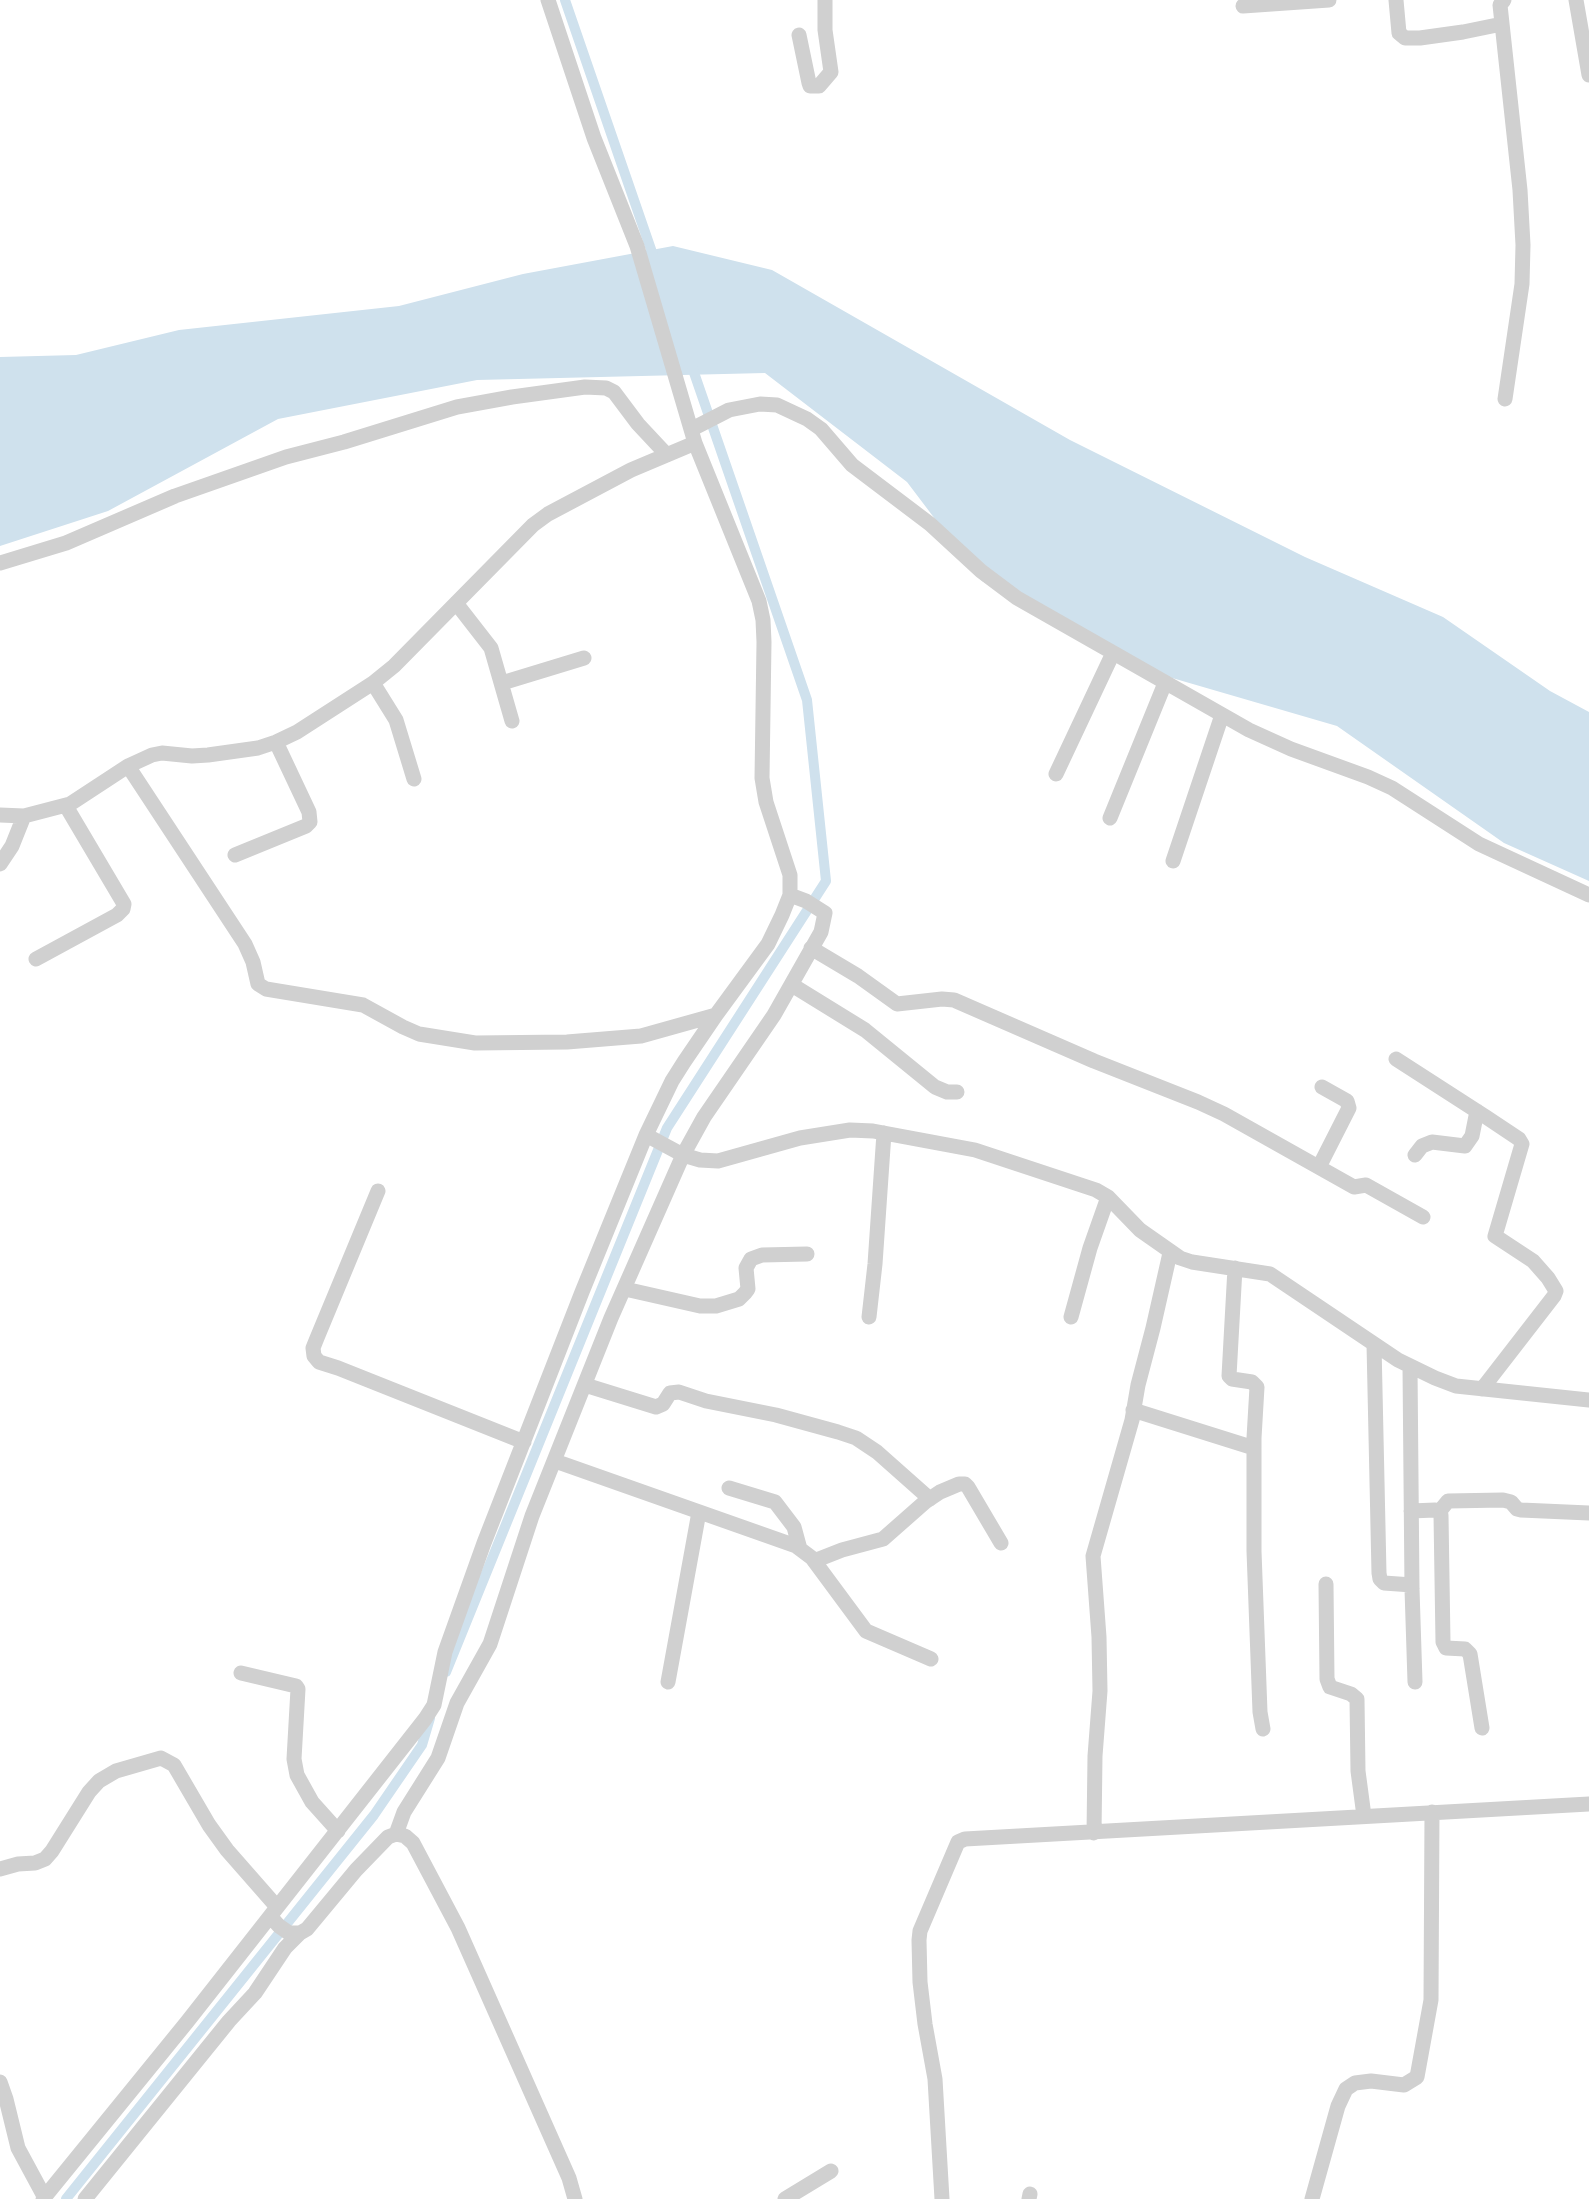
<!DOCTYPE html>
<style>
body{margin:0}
canvas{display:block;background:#fff}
</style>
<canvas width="1589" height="2199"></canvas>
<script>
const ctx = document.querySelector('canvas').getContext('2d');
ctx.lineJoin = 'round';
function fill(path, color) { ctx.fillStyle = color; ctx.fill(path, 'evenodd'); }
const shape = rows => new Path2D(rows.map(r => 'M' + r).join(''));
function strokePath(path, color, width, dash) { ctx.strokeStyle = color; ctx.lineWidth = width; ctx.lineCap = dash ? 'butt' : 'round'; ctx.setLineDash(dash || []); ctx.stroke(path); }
const water = shape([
 [673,246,772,270,1070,440,1305,557,1443,617,1550,691,1589,712,1589,881,1504,843,1337,726,1131,666,982,581,907,482,765,373,477,380,278,419,108,511,0,546,0,357,76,355,179,330,399,306,523,274]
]);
const canal = shape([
 [565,0,655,261],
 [446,1672,667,1128,826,881,807,700,690,361],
 [66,2199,374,1815,422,1745,430,1718]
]);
const minor = shape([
 [1396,0,1399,33,1405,38,1420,38,1463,32,1502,24],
 [1504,0,1500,5,1520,190,1523,245,1522,284,1505,399],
 [1576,0,1589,75],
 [1243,6,1329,0],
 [799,35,809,83,810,86,819,86,831,72,825,30,825,0],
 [692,429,729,410,760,404,777,405,807,419,821,429,852,465,930,524,981,571,1017,598,1249,730,1291,749,1368,777,1392,788,1479,844,1589,895],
 [0,563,66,543,175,496,286,457,344,442,457,407,512,397,585,387,606,388,614,392,638,424,667,455],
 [456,603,491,648,512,721],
 [373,683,396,720,414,779],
 [502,683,584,658],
 [128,766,245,944,253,962,258,984,266,989,363,1005,403,1027,419,1034,475,1043,567,1042,641,1036,716,1015],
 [1056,774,1113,653],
 [0,815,24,816,70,804,128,766,152,755,162,753,192,756,208,755,258,748,276,742,297,732,373,683,394,666,533,525,548,514,631,470,695,443],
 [1110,818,1165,683],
 [235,855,306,826,310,822,309,812,276,742],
 [1173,861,1222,715],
 [0,864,12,846,24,816],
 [811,948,858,976,897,1004,942,999,954,1000,1094,1061,1198,1102,1224,1114,1354,1187,1366,1185,1423,1217],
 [36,959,117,915,123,909,124,904,66,806],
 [792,985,865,1030,935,1087,947,1092,957,1092],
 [1396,1059,1486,1117,1519,1139,1522,1144,1495,1236,1533,1261,1548,1278,1556,1291,1554,1296,1482,1389],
 [646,1135,683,1155,700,1160,718,1161,800,1138,850,1130,873,1131,975,1150,1096,1190,1108,1197,1140,1230,1180,1258,1192,1262,1270,1274,1398,1360,1435,1378,1456,1386,1589,1400],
 [1415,1155,1422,1146,1432,1142,1465,1146,1472,1136,1477,1111],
 [1319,1167,1349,1108,1347,1101,1322,1087],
 [378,1191,317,1338,313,1348,314,1356,319,1362,338,1368,524,1442],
 [1235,1268,1229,1376,1232,1379,1252,1382,1257,1387,1254,1438,1254,1551,1260,1712,1263,1729],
 [625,1289,700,1306,716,1306,739,1299,745,1293,748,1289,746,1268,751,1259,762,1255,807,1254],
 [869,1317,875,1264,884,1133],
 [1071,1317,1090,1248,1108,1197],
 [1374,1344,1379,1573,1380,1579,1384,1583,1412,1585],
 [1410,1367,1412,1589,1415,1682],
 [585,1385,656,1407,663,1404,670,1393,679,1392,706,1401,776,1415,838,1432,856,1438,877,1452,930,1499],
 [1133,1410,1254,1448],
 [555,1461,796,1546,812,1558,866,1631,931,1659],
 [729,1488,775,1502,794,1527,800,1549],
 [1411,1511,1435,1510,1439,1512,1441,1515,1443,1642,1446,1648,1465,1649,1470,1654,1482,1728],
 [1439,1512,1448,1501,1503,1500,1511,1502,1517,1509,1521,1510,1589,1513],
 [814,1561,842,1550,883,1539,925,1502,940,1492,959,1484,965,1484,968,1487,1001,1543],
 [1326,1584,1327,1679,1330,1687,1351,1694,1357,1699,1358,1771,1364,1816],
 [241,1673,296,1686,298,1689,294,1759,297,1775,312,1802,338,1831],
 [668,1682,699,1512],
 [1094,1833,1095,1756,1100,1691,1099,1637,1093,1556,1132,1420,1138,1385,1153,1328,1170,1253],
 [396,1834,404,1812,438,1758,457,1703,490,1644,532,1516,611,1318,683,1155,704,1117,774,1015,821,932,825,913,806,901,790,895],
 [0,1869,18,1864,35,1863,45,1859,52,1851,89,1792,99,1781,116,1771,161,1758,174,1765,209,1825,227,1850,277,1907],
 [270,1916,279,1926,289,1933,300,1933,307,1929,356,1870,388,1837,396,1834,405,1836,413,1843,458,1928,569,2178,575,2199],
 [0,2082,6,2099,18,2148,45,2198],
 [43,2199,187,2022,425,1719,434,1705,445,1652,484,1543,582,1292,646,1135,672,1081,684,1062,716,1015,768,944,782,915,790,895,790,875,766,802,762,778,764,642,763,620,759,601,695,443,637,246,594,138,548,0],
 [85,2199,229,2021,255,1993,285,1948,300,1933],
 [785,2199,831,2171],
 [942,2199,935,2079,925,2024,920,1982,919,1940,920,1931,958,1842,965,1839,1589,1804],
 [1029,2199,1030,2194],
 [1312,2199,1338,2106,1346,2089,1355,2083,1371,2081,1404,2085,1417,2077,1431,2000,1432,1812]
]);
fill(water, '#cfe1ed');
strokePath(canal, '#cfe1ed', 10);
strokePath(minor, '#d0d0d0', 15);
</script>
